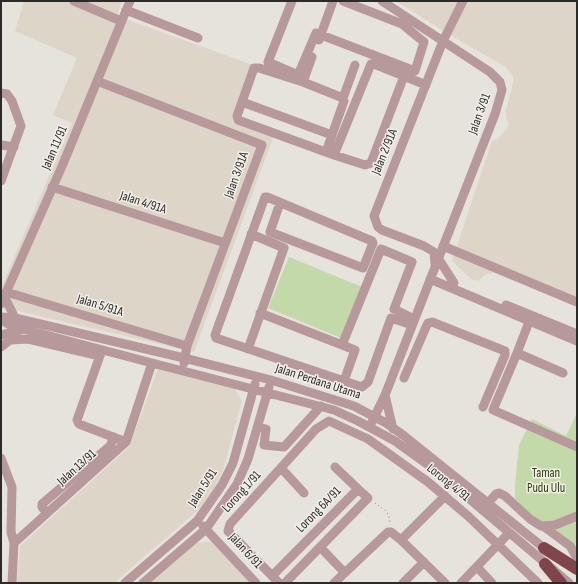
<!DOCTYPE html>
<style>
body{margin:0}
#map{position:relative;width:578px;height:584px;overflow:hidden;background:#e6e2dc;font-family:"Sofia Sans Condensed",sans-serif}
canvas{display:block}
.frame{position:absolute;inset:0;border:2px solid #2d2b29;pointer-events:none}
</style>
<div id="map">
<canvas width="578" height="584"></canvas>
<div class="frame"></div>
</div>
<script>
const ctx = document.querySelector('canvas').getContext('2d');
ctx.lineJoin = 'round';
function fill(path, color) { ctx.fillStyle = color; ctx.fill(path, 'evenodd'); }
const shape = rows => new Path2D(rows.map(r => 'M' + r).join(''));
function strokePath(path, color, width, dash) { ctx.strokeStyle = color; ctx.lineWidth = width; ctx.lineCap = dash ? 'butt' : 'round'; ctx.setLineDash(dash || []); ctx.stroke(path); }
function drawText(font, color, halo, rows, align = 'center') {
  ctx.font = font + ' "Sofia Sans Condensed",sans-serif'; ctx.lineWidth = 3; ctx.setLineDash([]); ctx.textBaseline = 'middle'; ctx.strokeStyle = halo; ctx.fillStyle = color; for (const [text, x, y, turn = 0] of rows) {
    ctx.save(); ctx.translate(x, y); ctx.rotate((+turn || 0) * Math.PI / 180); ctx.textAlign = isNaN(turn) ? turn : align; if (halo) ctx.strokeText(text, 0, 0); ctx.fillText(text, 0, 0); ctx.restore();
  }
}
const built = shape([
 [24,1,122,1,117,16,253,65,232,122,273,138,194,352,1,307,1,288,72,123,53,115,77,58,15,31],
 [396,1,577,1,577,307,495,273,486,274,478,281,471,279,452,261,492,141,499,138,509,125,506,117,506,109,513,84,513,76,506,67,453,37],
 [158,369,234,388,242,401,223,470,215,489,204,505,114,583,17,583,20,546,129,447],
 [213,541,249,583,149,583,196,543]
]);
const green = shape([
 [289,257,362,287,341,338,268,308],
 [577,413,577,550,553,531,558,529,540,522,523,508,515,498,515,485,519,445,532,419,566,436]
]);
const path = shape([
 [375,503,386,511,389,516,390,523]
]);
const minor = shape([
 [74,1,121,21],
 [292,1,268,62,298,75,316,33,415,71,424,42,402,24,343,1],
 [126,10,198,38],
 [319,40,333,1],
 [404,76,371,163,365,165,334,155,371,64,374,64,426,85],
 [97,81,262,145,187,346,184,363],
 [303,82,312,57],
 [1,93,7,94,12,101,21,126,1,181],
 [343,98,355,65],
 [242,102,332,135],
 [1,145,14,147],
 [326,152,344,101,343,98,303,82,259,68,254,68,237,116,238,120,334,155],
 [52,187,225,243],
 [280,203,270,232,363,268,373,243,372,241,267,197,265,197,215,335,216,338,362,387,368,382,391,318,412,325],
 [443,246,577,302],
 [438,258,454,283],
 [435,264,434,252,424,246,382,230,378,227,374,216,443,41,463,1],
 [430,279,577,341],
 [6,292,187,346],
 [4,296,15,318],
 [1,304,63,164,130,1],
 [506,305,577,334],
 [260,313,355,350,344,381],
 [1,317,15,318,184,358,271,380,354,406,386,423,403,435,549,552],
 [1,320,12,326,152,363,334,410,358,421,395,441,434,469,569,583],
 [1,335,21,330],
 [342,345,381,249,412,262,394,309,414,319],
 [1,347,10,340,28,339,100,356],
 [248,349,284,248,251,234],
 [102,350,77,420,79,424,126,442],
 [517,353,529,322],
 [563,373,517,353,493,410,577,447],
 [404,378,426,327,428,323,432,322,505,351,505,355,483,407],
 [385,395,393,429],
 [372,422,385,395,495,114,502,90,500,82,490,72,382,1],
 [258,427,266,429,264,445,284,447,321,406],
 [1,458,12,487,11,532,14,543],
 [335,467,358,489],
 [281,468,304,493],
 [488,503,496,494,499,493,505,496,530,519,541,526,555,525,577,516],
 [47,513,42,507,42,504,110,446,114,437],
 [203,526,256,583],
 [543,526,570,546,577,558],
 [401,540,445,496],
 [321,548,344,572],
 [477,567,492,583],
 [272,576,358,489,368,498,285,583],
 [12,583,14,543,126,442,152,363],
 [125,583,197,521,222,485,233,463,255,384],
 [143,583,206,529,237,484,248,459,269,387],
 [279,583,228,531,230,524,316,429,329,421,368,439,428,482,468,516,538,583],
 [334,583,388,532,391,532,401,540,445,583],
 [403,583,424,562],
 [461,583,509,533]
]);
const highway = shape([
 [544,548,577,569],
 [545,564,561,583]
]);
const streetNames = [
 ["Jalan 3/91",480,114,-70],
 ["Jalan 11/91",55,148,-67],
 ["Jalan 2/91A",385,152,-68],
 ["Jalan 3/91A",237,175,-70],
 ["Jalan 4/91A",143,203,18],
 ["Jalan 5/91A",100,306,17],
 ["Jalan Perdana Utama",318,382,18],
 ["Jalan 13/91",77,468,-42],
 ["Lorong 4/91",448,483,39],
 ["Jalan 5/91",203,488,-57],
 ["Lorong 1/91",242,492,-48],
 ["Lorong 6A/91",319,510,-46],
 ["Jalan 6/91",245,551,47]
];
const parkNames = [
 ["Taman",546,474],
 ["Pudu Ulu",546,489]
];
fill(built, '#ded5c9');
fill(green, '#c4d9aa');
strokePath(path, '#817e7b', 1, [1, 3]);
strokePath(minor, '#b7999b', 9);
strokePath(highway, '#80454c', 12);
drawText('13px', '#2d2b29', '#f3efe9', streetNames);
drawText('13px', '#293e00', '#f3efe9', parkNames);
</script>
